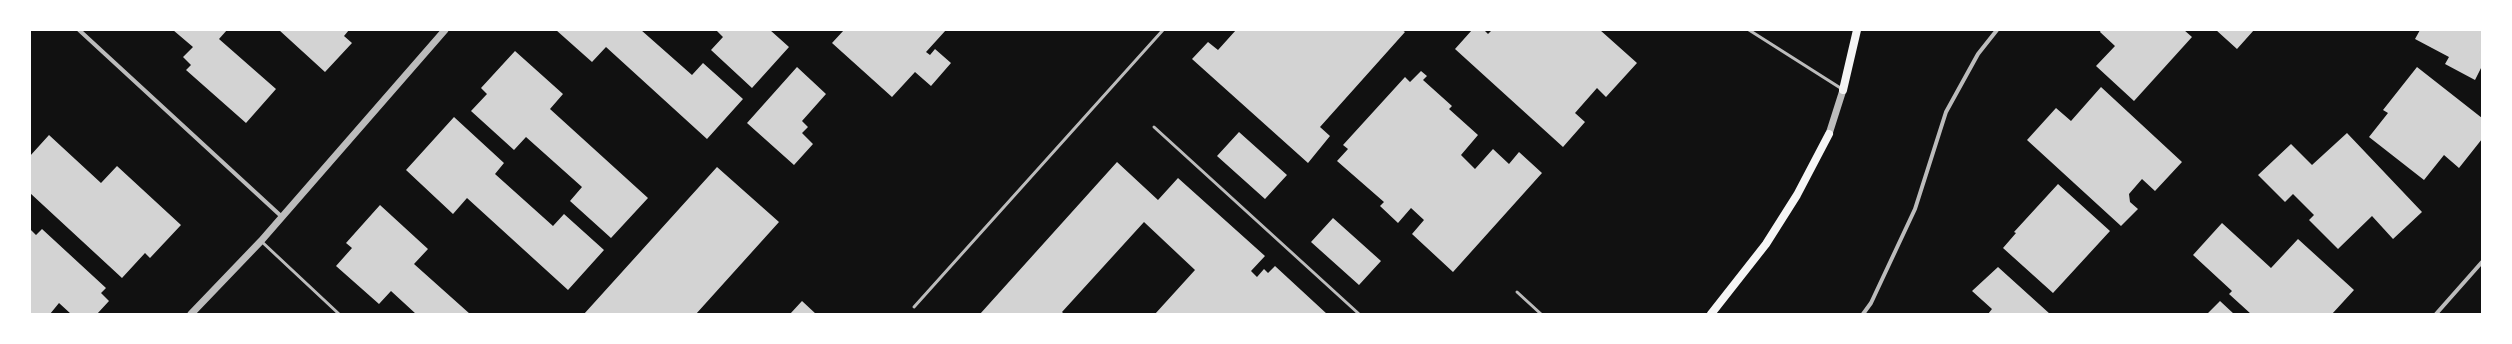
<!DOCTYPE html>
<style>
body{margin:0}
#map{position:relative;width:2512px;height:344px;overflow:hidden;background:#111;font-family:"Varela Round",sans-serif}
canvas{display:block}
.frame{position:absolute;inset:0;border:31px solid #fff;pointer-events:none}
</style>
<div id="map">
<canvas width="2512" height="344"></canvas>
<div class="frame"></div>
</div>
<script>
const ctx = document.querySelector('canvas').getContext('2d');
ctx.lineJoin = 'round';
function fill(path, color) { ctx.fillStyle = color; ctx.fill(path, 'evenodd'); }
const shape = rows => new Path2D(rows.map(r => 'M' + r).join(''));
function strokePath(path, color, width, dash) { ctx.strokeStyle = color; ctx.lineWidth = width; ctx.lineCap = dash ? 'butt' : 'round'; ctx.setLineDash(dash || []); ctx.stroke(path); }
const building = shape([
 [173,30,227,30,219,39,276,89,246,123,186,70,191,65,183,57,193,47],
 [279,30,349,30,344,36,352,43,325,72],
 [556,30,641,30,692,75,703,63,743,99,707,139,606,47,592,62],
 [716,30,770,30,789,47,752,88,711,50,723,37],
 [844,30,946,30,926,52,930,55,935,49,951,63,931,86,915,72,892,97,832,43],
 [1236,30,1402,30,1405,32,1320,127,1330,136,1308,163,1192,59,1208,42,1218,50],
 [1472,30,1484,30,1488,34,1492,30,1600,30,1637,63,1606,97,1597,88,1575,113,1585,122,1563,147,1455,49],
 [2101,30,2184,30,2192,37,2134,101,2096,66,2115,46,2100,32],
 [2216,30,2254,30,2237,49],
 [2420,30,2482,30,2482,66,2475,80,2445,64,2449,57,2415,39],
 [515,51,563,94,550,109,648,198,611,238,570,201,582,187,526,137,514,150,471,111,487,94,481,88],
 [797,67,826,94,802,121,808,127,802,133,813,144,794,165,747,123],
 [2417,67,2482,118,2482,139,2459,168,2444,155,2424,180,2369,137,2388,113,2383,110],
 [1421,71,1427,76,1423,80,1452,106,1449,109,1478,135,1461,155,1475,169,1493,149,1509,164,1519,152,1542,173,1453,272,1412,234,1424,220,1411,208,1398,223,1380,206,1384,202,1337,161,1348,149,1343,145,1405,77,1410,82],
 [2101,87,2182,162,2155,191,2142,179,2129,194,2130,202,2138,209,2121,226,2027,140,2056,108,2071,121],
 [454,117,504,163,495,174,553,226,564,214,604,250,568,290,467,198,453,214,406,170],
 [1239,132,1287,175,1265,199,1217,156],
 [2347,133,2422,212,2393,239,2372,216,2338,249,2309,220,2314,215,2293,194,2285,202,2258,175,2291,144,2312,165],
 [49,135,101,183,117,166,181,225,150,258,145,253,122,278,30,193,30,156],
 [1117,162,1158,200,1178,178,1265,256,1251,271,1257,277,1264,269,1268,273,1275,266,1327,314,1155,314,1195,270,1144,222,1062,312,1064,314,980,314],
 [717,167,779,222,696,314,584,314],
 [2058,184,2110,231,2053,293,2003,248,2016,233,2014,232],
 [380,205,428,249,414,264,470,314,416,314,391,291,379,304,336,266,352,248,346,243],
 [1333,218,1381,261,1359,285,1311,242],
 [2222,223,2271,268,2298,239,2354,290,2332,314,2251,314,2229,294,2232,291,2193,255],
 [30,229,36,235,42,229,106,288,101,293,109,301,97,314,71,314,59,303,50,314,30,314],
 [1998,267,2050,314,1988,314,1992,309,1972,291],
 [802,301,816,314,790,314],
 [2220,301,2234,314,2207,314]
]);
const service = shape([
 [1749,30,1842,89],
 [1154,127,1359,314],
 [261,241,339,314],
 [1517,292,1541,314],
 [914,307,1163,30]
]);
const minor = shape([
 [79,30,281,216],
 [1863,314,1871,303,1915,209,1946,112,1978,54,1997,30],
 [2436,314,2482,262]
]);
const tertiary = shape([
 [1829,134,1843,90],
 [191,314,261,241,445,30]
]);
const secondary = shape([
 [1843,90,1857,30],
 [1711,314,1766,244,1797,195,1829,134]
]);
fill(building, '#d3d3d3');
strokePath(service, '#bcbcbc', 3);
strokePath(minor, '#bcbcbc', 4);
strokePath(tertiary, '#bcbcbc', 7);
strokePath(secondary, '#f5f5f5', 8);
</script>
